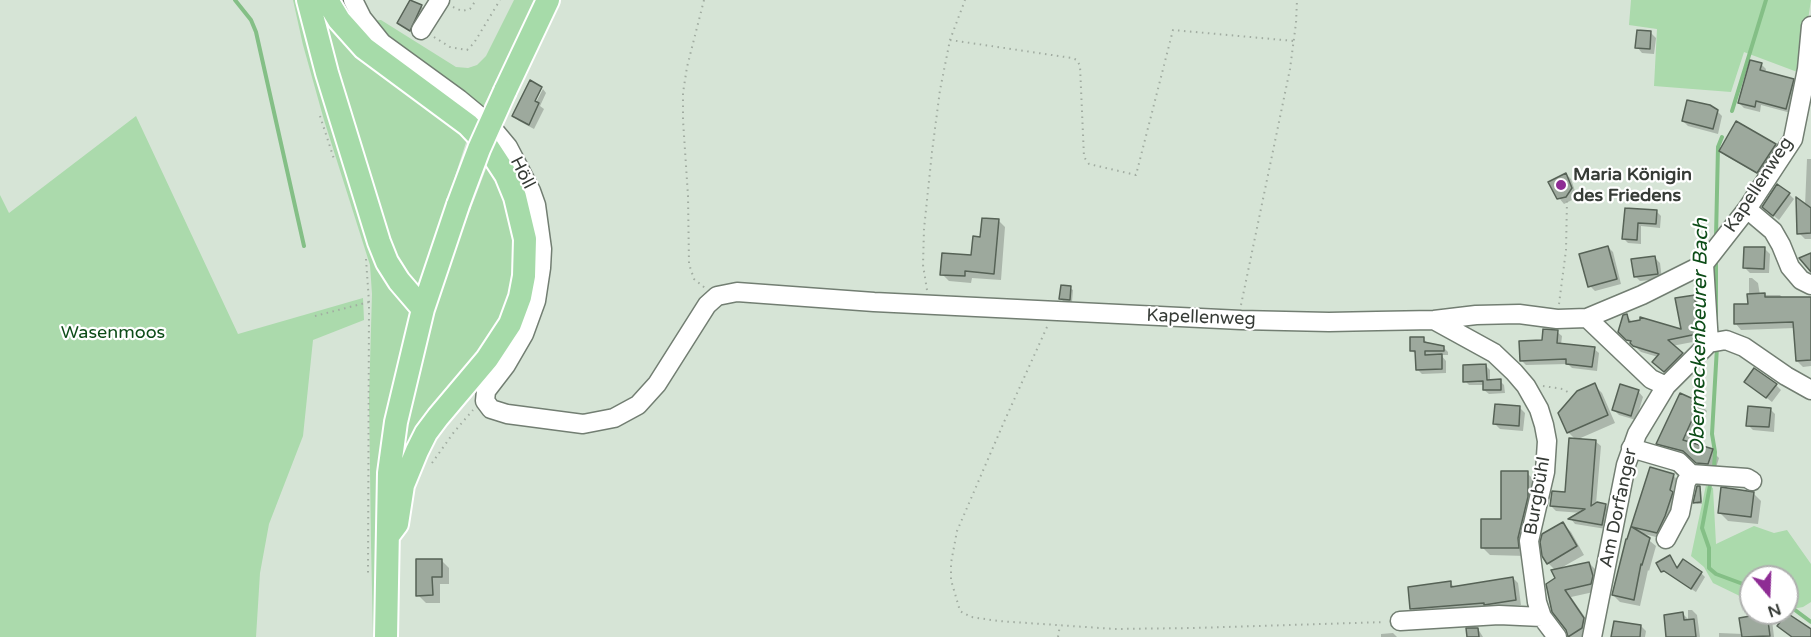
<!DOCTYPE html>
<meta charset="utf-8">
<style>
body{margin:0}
#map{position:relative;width:1811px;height:637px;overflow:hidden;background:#d6e4d6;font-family:"Varela Round",sans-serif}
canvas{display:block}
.north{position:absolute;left:1739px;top:565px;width:60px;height:60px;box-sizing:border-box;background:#fff;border:2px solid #afb1af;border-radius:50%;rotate:161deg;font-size:16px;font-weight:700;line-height:24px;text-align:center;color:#363b36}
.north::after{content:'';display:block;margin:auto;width:21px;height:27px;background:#8e2c94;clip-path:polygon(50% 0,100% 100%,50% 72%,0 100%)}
</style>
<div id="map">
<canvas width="1811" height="637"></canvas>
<div class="north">N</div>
</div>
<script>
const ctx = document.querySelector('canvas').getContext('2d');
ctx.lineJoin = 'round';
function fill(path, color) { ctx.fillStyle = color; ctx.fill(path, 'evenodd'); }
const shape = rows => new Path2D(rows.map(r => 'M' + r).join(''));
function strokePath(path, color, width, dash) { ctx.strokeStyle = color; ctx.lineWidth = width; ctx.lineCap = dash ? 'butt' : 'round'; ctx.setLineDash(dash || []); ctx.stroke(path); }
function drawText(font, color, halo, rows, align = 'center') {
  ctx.font = font + ' "Varela Round",sans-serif'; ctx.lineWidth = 4.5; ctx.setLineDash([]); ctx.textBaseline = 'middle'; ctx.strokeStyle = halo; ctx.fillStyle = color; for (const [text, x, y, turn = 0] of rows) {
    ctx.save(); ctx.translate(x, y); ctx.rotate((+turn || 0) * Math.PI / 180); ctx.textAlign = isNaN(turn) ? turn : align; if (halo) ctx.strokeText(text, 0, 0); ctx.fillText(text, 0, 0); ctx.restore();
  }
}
const green = shape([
 [293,0,303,0,411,314,377,637,373,637,371,543,369,398,372,294,370,265,324,120,303,45],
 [514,0,537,0,483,107,407,60,368,21,381,20,456,67,468,68,477,65,486,56],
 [1631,0,1811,0,1800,73,1744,52,1731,92,1654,86,1657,29,1629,25],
 [317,8,468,136,417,295,399,271],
 [136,116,238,334,363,298,364,320,313,340,303,436,269,524,260,573,256,637,0,637,0,195,9,213],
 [489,161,503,184,519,261,501,327,398,473,407,417,435,302],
 [1706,485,1713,488,1716,544,1754,526,1774,533,1787,530,1811,564,1811,602,1803,607,1787,610,1787,577,1751,577,1751,596,1746,599,1713,583,1704,567,1691,556]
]);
const shadow = shape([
 [421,6,426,11,415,35,399,23],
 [1651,33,1656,38,1654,54,1642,53,1637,47],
 [1761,64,1766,69,1765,73,1793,80,1798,85,1791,113,1761,105,1760,112,1744,108,1739,103],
 [543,89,546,93,540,106,544,109,534,129,519,121,514,116,530,107,533,108],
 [1717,111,1722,116,1718,134,1688,126,1683,121],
 [1737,123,1776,145,1780,150,1763,177,1726,156,1721,151],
 [1807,159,1811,159,1811,239,1805,239,1799,233,1805,206],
 [1566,174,1571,179,1576,194,1574,199,1564,204,1559,198],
 [1789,194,1794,199,1779,220,1769,212],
 [1626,210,1657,212,1661,216,1660,228,1641,226,1641,244,1628,243,1624,239],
 [998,220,1005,227,1001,280,972,278,971,283,949,281,942,274,973,256,982,238],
 [1608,247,1613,252,1621,284,1595,291,1590,286],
 [1765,249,1770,254,1769,273,1750,273,1745,268],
 [1655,258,1660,263,1662,279,1640,281,1635,276],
 [1749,278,1752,278,1758,283,1760,295,1780,295,1784,299,1811,300,1811,366,1803,367,1797,361,1795,328,1741,330,1736,324,1749,306],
 [1070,288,1073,290,1072,302,1063,301,1061,299],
 [1694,296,1700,302,1703,340,1672,346,1688,360,1671,377,1660,368,1658,357,1641,352,1619,331,1626,315,1633,323,1683,331],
 [1557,332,1562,336,1561,345,1594,349,1599,353,1597,371,1572,368,1568,364,1526,365,1521,360],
 [1423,339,1428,343,1444,348,1448,352,1448,355,1441,355,1446,361,1446,373,1422,374,1417,369,1417,355,1412,351],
 [1486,366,1490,370,1490,381,1500,381,1504,385,1505,393,1489,394,1484,390,1484,385,1469,385,1465,381],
 [1746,382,1776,385,1781,390,1772,402],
 [1594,385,1602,393,1615,423,1576,440,1595,441,1601,446,1596,504,1605,505,1610,510,1606,529,1575,524,1571,519,1582,513,1556,511,1551,506,1566,493,1576,440,1568,432],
 [1638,391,1643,397,1636,420,1619,415,1614,410],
 [1681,395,1699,404,1707,411,1691,444,1712,451,1719,458,1715,471,1706,470,1692,458,1665,451,1658,443],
 [1520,408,1525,413,1523,431,1500,429,1495,424],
 [1770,409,1775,414,1774,432,1753,430,1748,425],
 [1651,469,1674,476,1680,483,1664,539,1640,533,1656,546,1649,571,1648,570,1640,606,1620,602,1613,595],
 [1527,473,1535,481,1526,556,1490,555,1482,547,1502,521],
 [1699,487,1701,490,1702,504,1697,504,1695,502],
 [1753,493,1761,501,1758,524,1728,521,1720,513],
 [1563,524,1571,532,1584,555,1559,569,1589,563,1596,570,1599,585,1598,591,1571,597,1591,626,1586,637,1569,637,1556,571,1548,563],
 [1669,556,1678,569,1701,573,1705,577,1696,592,1663,571],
 [441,560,449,568,449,584,440,584,440,603,426,603,418,595],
 [1513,578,1518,583,1521,605,1491,609,1417,614,1412,608,1450,583,1456,588],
 [1688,610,1692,610,1697,615,1700,637,1668,637,1683,614,1688,619],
 [1766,615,1772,620,1774,637,1719,637,1719,633,1743,634],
 [1641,626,1646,631,1645,637,1613,637],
 [1478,629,1483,637,1469,637],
 [1393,633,1397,637,1381,637,1381,634]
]);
const stream = shape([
 [235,0,251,20,256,32,304,246],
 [1732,111,1766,0],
 [1716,237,1718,147,1722,137],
 [1716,321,1716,260],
 [1714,467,1715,452,1712,434,1717,347],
 [1711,480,1702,528,1709,548,1709,568,1716,574,1751,587],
 [1787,604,1811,622]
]);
const building = shape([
 [410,0,422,5,410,31,397,23,410,0],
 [1637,30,1651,31,1650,49,1635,48,1637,30],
 [1750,60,1762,63,1760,70,1794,79,1786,109,1756,101,1755,107,1738,103,1750,60],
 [530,80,542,87,535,101,539,103,529,125,512,116,530,80],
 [1687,100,1710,105,1718,110,1713,129,1682,121,1687,100],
 [1736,121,1776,144,1757,173,1719,151,1736,121],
 [1566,173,1572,188,1566,197,1557,199,1548,182,1566,173],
 [1777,184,1790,193,1773,216,1762,207,1777,184],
 [1796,197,1811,208,1811,233,1797,234,1796,197],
 [1625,208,1657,210,1656,224,1638,223,1637,240,1622,239,1625,208],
 [982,218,999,219,994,274,965,271,965,276,940,275,942,253,971,255,973,236,980,237,982,218],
 [1608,246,1617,279,1588,287,1579,254,1608,246],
 [1744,247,1765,247,1764,269,1743,268,1744,247],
 [1811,253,1811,272,1799,258,1811,253],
 [1655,256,1658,274,1634,277,1631,259,1655,256],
 [1061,285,1071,286,1070,300,1059,299,1061,285],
 [1765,293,1765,297,1811,297,1811,360,1796,361,1793,322,1734,324,1734,304,1748,304,1747,294,1765,293],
 [1695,295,1697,334,1668,340,1683,353,1664,372,1652,362,1659,354,1633,346,1630,343,1631,341,1626,340,1618,332,1623,315,1627,314,1629,322,1640,320,1640,317,1681,329,1675,298,1695,295],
 [1543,329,1558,330,1557,343,1595,347,1592,367,1566,364,1566,359,1520,361,1519,341,1542,340,1543,329],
 [1410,337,1424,337,1424,342,1444,346,1444,351,1425,351,1425,355,1442,354,1442,369,1416,370,1415,351,1410,351,1410,337],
 [1486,364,1487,380,1501,379,1501,390,1483,390,1483,381,1463,382,1463,365,1486,364],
 [1754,368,1777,384,1766,398,1744,382,1754,368],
 [1595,383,1608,415,1567,433,1558,413,1577,391,1595,383],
 [1620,384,1639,390,1631,416,1612,410,1620,384],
 [1680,393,1700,402,1683,440,1713,449,1708,464,1696,463,1683,451,1656,444,1680,393],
 [1495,404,1520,406,1519,426,1493,424,1495,404],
 [1748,406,1771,408,1769,427,1746,426,1748,406],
 [1569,438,1596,440,1591,506,1597,502,1606,504,1602,525,1568,519,1585,509,1550,506,1552,491,1565,492,1569,438],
 [1650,467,1674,474,1670,490,1673,492,1665,516,1657,533,1632,527,1650,538,1642,565,1641,564,1634,600,1612,595,1626,539,1627,539,1650,467],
 [1501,471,1528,471,1528,497,1518,538,1519,548,1481,548,1481,519,1501,519,1501,471],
 [1697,486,1700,486,1701,502,1693,503,1697,486],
 [1721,487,1754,492,1751,517,1718,513,1721,487],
 [1563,522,1577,546,1547,564,1542,556,1540,542,1542,534,1563,522],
 [1670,555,1677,568,1683,559,1702,572,1691,589,1664,571,1661,572,1656,563,1670,555],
 [416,559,442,559,442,577,432,577,433,595,416,596,416,559],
 [1589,562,1593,576,1591,584,1565,590,1584,618,1582,628,1568,637,1566,630,1552,612,1546,584,1555,578,1551,570,1589,562],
 [1513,577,1516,600,1484,605,1484,603,1410,609,1408,587,1451,581,1451,587,1513,577],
 [1683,612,1684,620,1694,619,1696,637,1666,637,1664,615,1683,612],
 [1767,613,1770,636,1742,637,1739,618,1767,613],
 [1787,613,1811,629,1811,637,1792,637,1777,626,1787,613],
 [1614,621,1641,625,1640,637,1611,637,1614,621],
 [1466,628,1478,628,1479,637,1467,637,1466,628]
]);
const path = shape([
 [704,0,687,67,683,93,683,120,688,196,689,264,694,279,705,288],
 [453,7,462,11,470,9,476,0],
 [434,37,450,47,467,50,474,43,500,0],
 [950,40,1072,58,1077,60,1080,66,1084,157,1089,164,1136,175,1173,30,1294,41],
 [320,116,334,159],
 [366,259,369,302,368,574],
 [927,290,923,265,924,229,932,152,940,90,950,40,965,0],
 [1559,304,1566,250,1567,200],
 [1241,305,1290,69,1296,23,1297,0],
 [315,316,369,302],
 [1047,327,1004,422,957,531,951,563,951,580,960,611,971,617,998,621,1115,629,1194,628,1385,622],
 [1543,386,1563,389,1571,394],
 [432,463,454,432,473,410],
 [1058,637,1060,625]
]);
const minor = shape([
 [353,0,362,18,382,43,459,99,488,123,508,147,531,191,536,205,542,249,541,268,536,301,524,334,506,365,486,391,485,401,491,409,507,414,583,424,614,418,638,405,657,384,707,305,717,296,737,292,874,302,1241,320,1329,322,1377,321,1434,320,1476,315,1519,314,1557,319,1587,318,1642,295,1704,264,1747,209,1793,139,1807,69,1811,26],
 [421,30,440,0],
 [1747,209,1773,231,1781,245,1790,267,1801,280,1811,285],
 [1704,264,1709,343],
 [1587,318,1651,379,1666,386],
 [1434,320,1494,353,1514,372,1526,386,1539,409,1544,425,1547,441,1545,472,1529,541,1537,602,1542,617,1557,637],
 [1631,448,1679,462,1691,474,1747,478,1752,481],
 [1666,539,1680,513,1686,482,1691,474],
 [1400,621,1499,615,1542,617],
 [1592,637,1626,465,1637,434,1666,386,1709,343,1726,340,1744,347,1786,376,1811,390]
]);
const major = shape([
 [308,0,327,73,379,242,387,262,399,281,423,309],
 [327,0,339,20,364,48,468,125,485,143,506,175,515,197,525,239,524,276,520,297,510,324,487,359,438,417,426,433,417,451,403,485,397,524,388,536],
 [505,91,548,0],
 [386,637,389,473,396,422,423,309,458,205]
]);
const majorBridge = shape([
 [458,205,479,149,505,91]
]);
const markers = [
 [1561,185,6,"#8e2c94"]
];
const streetNames = [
 ["Höll",522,173,63],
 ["Kapellenweg",1759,185,-57],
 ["Kapellenweg",1201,318,2],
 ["Burgbühl",1538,496,-80],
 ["Am Dorfanger",1619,508,-78]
];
const poiNames = [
 ["Maria Königin",1573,175],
 ["des Friedens",1573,196]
];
const parkNames = [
 ["Wasenmoos",113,333]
];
const waterNames = [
 ["Obermeckenbeurer Bach",1700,337,-89]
];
fill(green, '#abdaac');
fill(shadow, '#0003');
strokePath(stream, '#84bf86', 4);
fill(building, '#9da99d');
strokePath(building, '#566256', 1.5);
strokePath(minor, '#727e72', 21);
strokePath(major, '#fff', 26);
strokePath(path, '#a1aca1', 2, [1.5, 4.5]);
strokePath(minor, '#fff', 18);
strokePath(major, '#a6dba9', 22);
strokePath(majorBridge, '#fff', 26, []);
strokePath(majorBridge, '#a6dba9', 22);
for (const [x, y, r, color] of markers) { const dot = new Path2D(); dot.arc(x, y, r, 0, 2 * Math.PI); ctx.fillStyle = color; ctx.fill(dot); strokePath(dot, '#fff', 2); }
drawText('18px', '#363b36', '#fff', streetNames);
drawText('bold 18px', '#363b36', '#fff', poiNames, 'left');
drawText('18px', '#0c4c17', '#fff', parkNames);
drawText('italic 20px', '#0c4c17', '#fff', waterNames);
</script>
